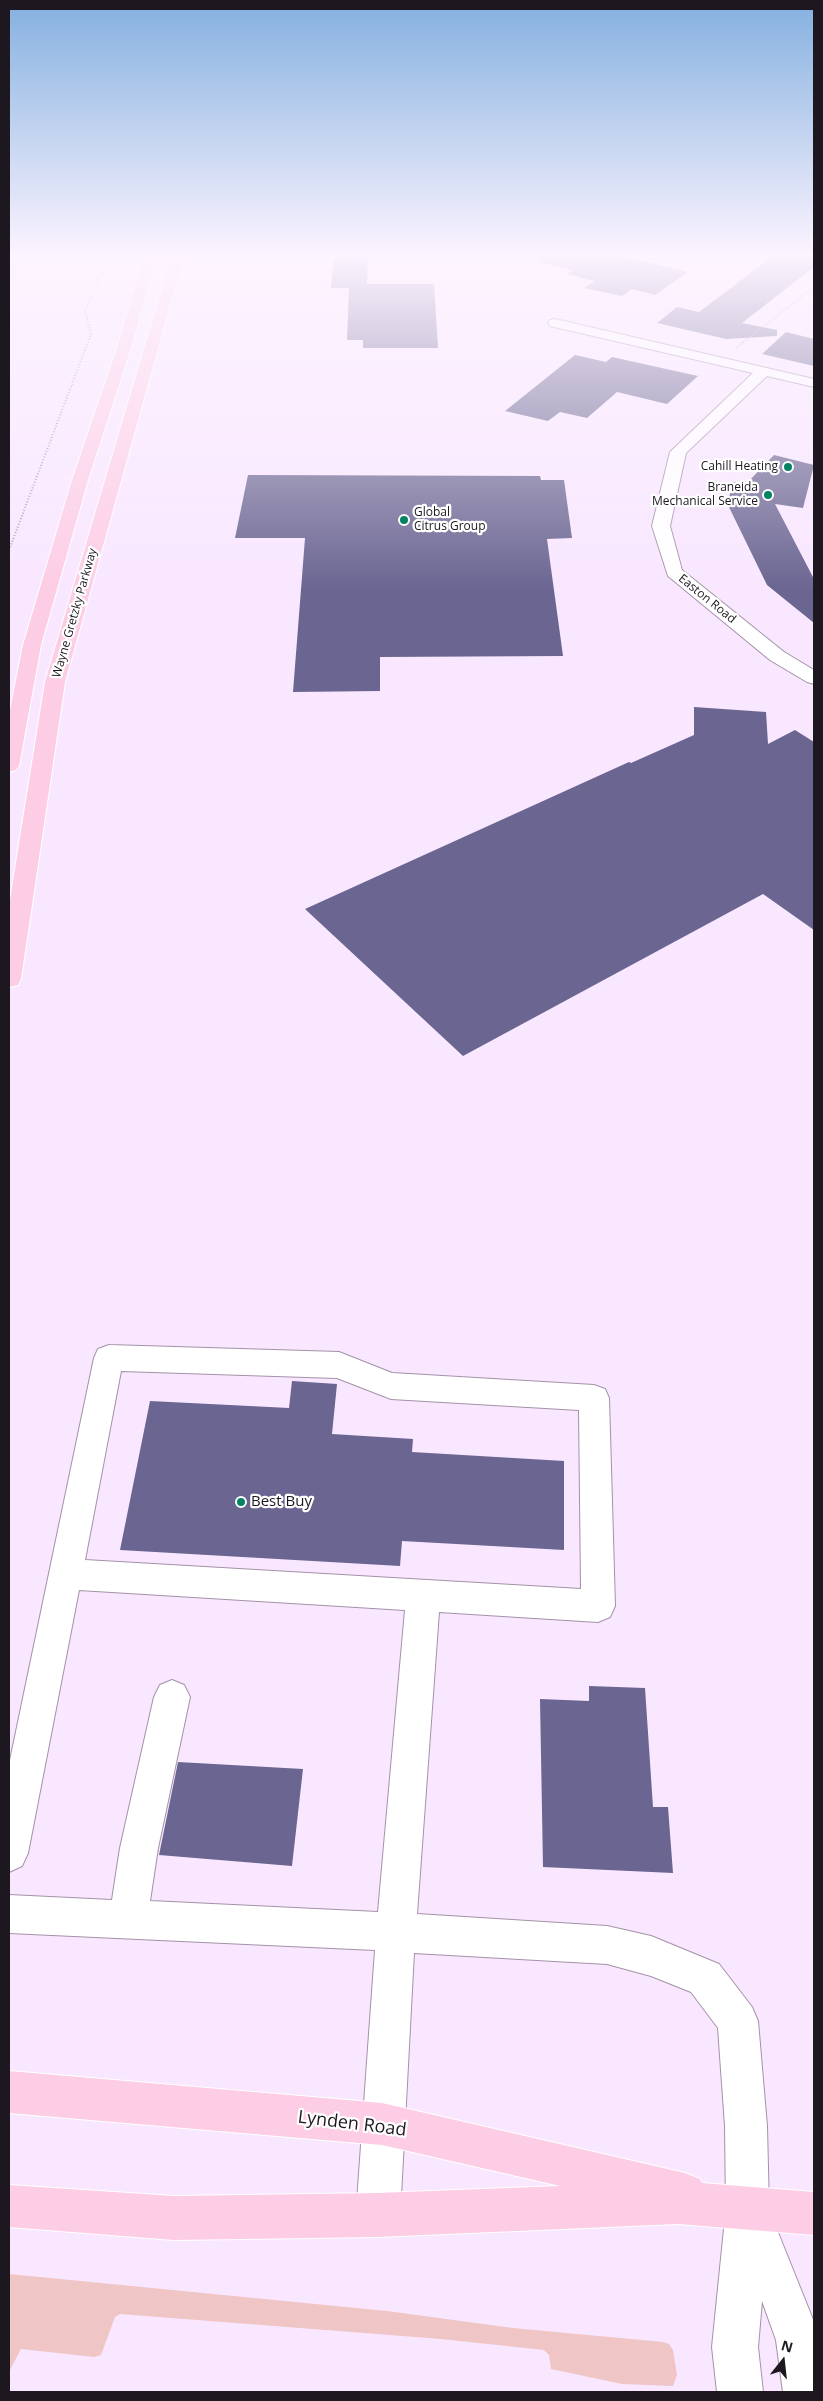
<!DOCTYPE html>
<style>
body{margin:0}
#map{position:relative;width:823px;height:2401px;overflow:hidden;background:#f9e7ff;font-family:"Open Sans",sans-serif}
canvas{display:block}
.frame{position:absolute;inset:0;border:10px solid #1d171f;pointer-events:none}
.north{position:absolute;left:758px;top:2336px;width:50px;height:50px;-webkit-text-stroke:4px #fff;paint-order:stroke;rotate:16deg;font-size:14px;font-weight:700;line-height:20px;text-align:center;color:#1d171f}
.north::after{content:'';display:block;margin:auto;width:18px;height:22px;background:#1d171f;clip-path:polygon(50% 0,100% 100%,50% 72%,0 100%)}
</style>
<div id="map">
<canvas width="823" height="2401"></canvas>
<div class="frame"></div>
<div class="north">N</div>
</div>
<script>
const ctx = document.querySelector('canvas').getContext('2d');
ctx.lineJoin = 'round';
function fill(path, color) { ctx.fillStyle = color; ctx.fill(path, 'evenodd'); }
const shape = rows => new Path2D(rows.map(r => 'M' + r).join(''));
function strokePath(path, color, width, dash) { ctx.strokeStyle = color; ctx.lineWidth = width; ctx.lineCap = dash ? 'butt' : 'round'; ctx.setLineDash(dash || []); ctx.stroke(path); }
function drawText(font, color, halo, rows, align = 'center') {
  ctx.font = font + ' "Open Sans",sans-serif'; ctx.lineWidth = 4.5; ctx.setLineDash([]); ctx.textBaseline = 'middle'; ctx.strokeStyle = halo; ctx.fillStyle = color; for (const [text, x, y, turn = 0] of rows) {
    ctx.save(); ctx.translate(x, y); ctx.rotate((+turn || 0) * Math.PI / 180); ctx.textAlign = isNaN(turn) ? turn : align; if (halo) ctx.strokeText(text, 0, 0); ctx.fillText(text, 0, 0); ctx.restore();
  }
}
const green = shape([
 [9,2274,387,2311,513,2328,663,2342,669,2344,673,2350,677,2375,673,2386,622,2384,551,2369,549,2355,544,2350,441,2339,120,2314,115,2317,101,2355,94,2357,21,2349,9,2372]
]);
const building = shape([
 [541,254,612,254,688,272,655,295,632,289,622,296,584,288,595,281,567,274,573,270,540,263],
 [776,254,814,254,814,267,742,323,777,330,777,336,726,339,657,323,677,307,699,312],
 [334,255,368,255,367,284,434,284,438,348,363,348,363,340,347,340,349,288,331,288],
 [786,332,814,339,814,366,762,354],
 [575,355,606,362,612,357,698,376,667,404,617,392,587,418,560,412,548,421,505,411],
 [774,455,814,465,803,508,775,504,814,579,814,623,767,585,727,503,734,482,746,484],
 [248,475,540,476,541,480,564,480,572,538,547,539,563,656,380,657,380,691,293,692,305,538,235,538],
 [694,707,766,712,768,744,795,730,814,742,814,930,763,894,463,1056,305,909,629,762,631,763,694,735],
 [292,1381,337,1384,332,1434,413,1439,412,1452,564,1461,564,1550,402,1541,400,1566,120,1550,150,1401,289,1408],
 [589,1686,645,1688,653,1807,668,1807,673,1873,543,1867,540,1699,589,1701],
 [178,1762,303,1769,292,1866,159,1855]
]);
const path = shape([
 [736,348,814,287],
 [9,550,91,334,85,311,100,275,119,255]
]);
const minor = shape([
 [555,319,814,379,814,387,767,376,686,453,670,526,682,570,784,652,814,670,814,684,807,682,770,660,668,576,652,526,670,452,753,373,550,326,548,323,550,320,555,319],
 [109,1345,339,1352,392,1373,594,1385,605,1389,609,1398,615,1606,610,1617,598,1622,439,1612,417,1914,607,1926,651,1936,719,1964,752,2007,758,2021,767,2126,769,2210,814,2322,814,2392,783,2392,776,2340,762,2301,758,2347,763,2392,717,2392,712,2347,726,2209,725,2126,718,2028,691,1992,651,1976,607,1964,414,1953,400,2215,393,2230,378,2237,363,2230,356,2215,375,1950,9,1933,9,1895,112,1900,120,1848,154,1697,160,1685,172,1680,184,1685,190,1697,158,1848,150,1901,378,1912,405,1610,79,1590,28,1853,22,1866,9,1872,9,1765,94,1358,98,1349,109,1345],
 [121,1371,337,1378,391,1399,579,1410,581,1589,85,1560,121,1371]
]);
const major = shape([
 [145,255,157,255,129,354,88,480,41,645,19,766,16,770,9,772,9,715,23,645,72,480,115,354,145,255],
 [172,255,184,255,65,682,21,979,18,985,9,987,9,906,45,682,172,255],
 [9,2071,382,2103,685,2173,700,2179,702,2183,814,2192,814,2235,678,2224,378,2237,174,2240,9,2227,9,2185,174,2196,378,2193,560,2186,382,2145,9,2113,9,2071]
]);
const markers = [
 [788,467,5,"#038364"],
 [768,495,5,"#038364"],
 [404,520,5,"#038364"],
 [241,1502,5,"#038364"]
];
const farPoinames = [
 ["Cahill Heating",778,467],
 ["Braneida",758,488],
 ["Mechanical Service",758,502],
 ["Global",414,513,"left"],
 ["Citrus Group",414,527,"left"]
];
const farStreetnames = [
 ["Easton Road",707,599,39],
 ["Wayne Gretzky Parkway",75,613,-74]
];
const poiNames = [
 ["Best Buy",251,1502]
];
const nearStreetnames = [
 ["Lynden Road",352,2124,7]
];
fill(green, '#f0c5c5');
fill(building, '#6a6591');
strokePath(minor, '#a392a7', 2);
strokePath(major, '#fff', 2);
strokePath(path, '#a497a9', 2, [1, 2]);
fill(minor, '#fff');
fill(major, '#fdcde5');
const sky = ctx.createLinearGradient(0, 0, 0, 591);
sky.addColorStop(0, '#84b0e0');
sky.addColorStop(0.43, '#fcf4ff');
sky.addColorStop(1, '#fcf4ff00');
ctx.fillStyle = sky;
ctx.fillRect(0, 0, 823, 591);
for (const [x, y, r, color] of markers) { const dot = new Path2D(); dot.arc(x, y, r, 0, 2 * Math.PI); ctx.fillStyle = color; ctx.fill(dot); strokePath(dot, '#fff', 2); }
drawText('12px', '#1d171f', '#fff', farPoinames, 'right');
drawText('12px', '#1d171f', '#fff', farStreetnames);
drawText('15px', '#1d171f', '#fff', poiNames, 'left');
drawText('18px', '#1d171f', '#fff', nearStreetnames);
</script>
